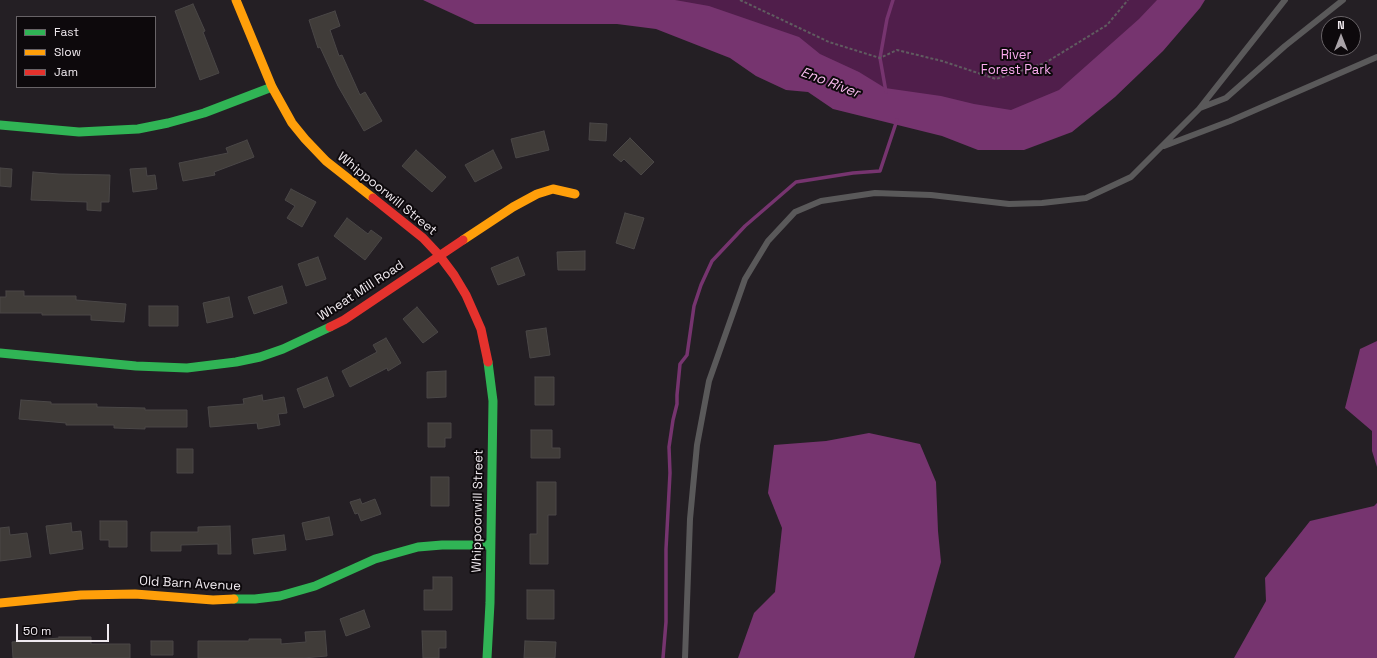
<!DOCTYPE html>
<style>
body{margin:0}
#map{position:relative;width:1377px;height:658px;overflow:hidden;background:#241f24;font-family:"Space Grotesk",sans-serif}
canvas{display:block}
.legend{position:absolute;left:16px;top:16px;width:140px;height:72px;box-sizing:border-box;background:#0d090c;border:1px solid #686367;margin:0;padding:5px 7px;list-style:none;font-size:12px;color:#f0eaef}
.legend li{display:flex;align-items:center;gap:8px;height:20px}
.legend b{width:20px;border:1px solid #686367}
.north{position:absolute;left:1321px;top:16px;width:40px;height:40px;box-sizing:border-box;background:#0d090c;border:1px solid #686367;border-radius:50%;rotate:0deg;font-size:11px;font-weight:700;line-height:16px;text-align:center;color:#f0eaef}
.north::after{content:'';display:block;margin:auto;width:14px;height:18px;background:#a9a3a8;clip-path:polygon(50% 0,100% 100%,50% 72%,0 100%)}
.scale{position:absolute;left:16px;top:624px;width:93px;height:18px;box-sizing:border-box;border:2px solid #f0eaef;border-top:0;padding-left:5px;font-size:12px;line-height:14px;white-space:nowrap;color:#f0eaef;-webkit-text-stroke:3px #0d090c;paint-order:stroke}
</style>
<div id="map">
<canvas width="1377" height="658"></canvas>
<ul class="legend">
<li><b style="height:5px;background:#30b455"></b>Fast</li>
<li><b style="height:5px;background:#ff9f0a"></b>Slow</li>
<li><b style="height:5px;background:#e5322d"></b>Jam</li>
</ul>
<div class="north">N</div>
<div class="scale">50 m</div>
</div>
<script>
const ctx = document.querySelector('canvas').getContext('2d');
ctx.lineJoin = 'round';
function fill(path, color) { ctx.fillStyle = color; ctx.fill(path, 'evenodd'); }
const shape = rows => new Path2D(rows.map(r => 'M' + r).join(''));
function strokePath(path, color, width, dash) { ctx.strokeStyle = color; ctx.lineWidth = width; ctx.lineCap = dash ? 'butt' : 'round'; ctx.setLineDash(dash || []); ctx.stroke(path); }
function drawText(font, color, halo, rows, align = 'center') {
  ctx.font = font + ' "Space Grotesk",sans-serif'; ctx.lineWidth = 4; ctx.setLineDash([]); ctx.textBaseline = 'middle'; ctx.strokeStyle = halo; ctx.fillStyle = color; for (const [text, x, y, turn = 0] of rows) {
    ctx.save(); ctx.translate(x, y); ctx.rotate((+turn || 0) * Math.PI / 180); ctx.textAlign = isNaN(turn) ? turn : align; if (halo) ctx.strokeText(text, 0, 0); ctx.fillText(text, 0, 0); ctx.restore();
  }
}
const green = shape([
 [647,0,1177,0,1036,125,975,124]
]);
const water = shape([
 [423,0,675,0,709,6,799,37,820,54,859,72,885,88,941,96,974,104,1011,110,1059,90,1139,19,1157,0,1205,0,1200,8,1163,51,1115,97,1072,132,1024,150,978,150,942,136,833,109,808,92,786,90,756,76,730,58,656,29,617,24,475,24],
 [1377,341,1377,467,1372,451,1372,431,1345,408,1360,349],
 [869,433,920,444,936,482,938,531,941,562,914,658,738,658,754,613,775,592,782,528,768,493,774,445,826,441],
 [1377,503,1377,658,1234,658,1266,601,1265,578,1310,521,1374,506]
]);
const stream = shape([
 [886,92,880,58,887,19,893,0],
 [663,658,666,622,666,549,670,473,669,447,673,420,677,404,677,395,680,364,687,355,694,306,701,285,712,261,745,226,796,182,853,173,880,171,897,120]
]);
const building = shape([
 [193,4,205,31,203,32,219,73,200,80,175,11,193,4],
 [335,11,340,26,330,30,339,56,342,55,360,95,365,92,382,121,364,131,338,86,320,47,318,48,309,20,335,11],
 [590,123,607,124,606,141,589,140,590,123],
 [544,131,549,150,516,158,511,139,544,131],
 [630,138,654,162,641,175,624,159,621,162,613,155,630,138],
 [247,140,254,157,214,172,215,175,183,181,179,163,228,153,226,148,247,140],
 [416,150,446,177,432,192,402,166,416,150],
 [493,150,502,168,475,182,465,165,493,150],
 [0,168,12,169,11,187,0,186,0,168],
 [146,168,147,176,155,175,157,189,133,192,130,169,146,168],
 [33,172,59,174,110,175,109,202,101,202,101,211,87,210,87,202,31,200,33,172],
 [291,189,316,202,302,227,287,218,295,206,285,200,291,189],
 [625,213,644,218,634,249,616,243,625,213],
 [347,218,368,234,371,230,382,238,365,260,334,236,347,218],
 [585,251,585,270,558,270,557,252,585,251],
 [318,257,326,279,306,286,298,264,318,257],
 [518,257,525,275,498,285,491,268,518,257],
 [282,286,287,303,254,314,248,297,282,286],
 [6,291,24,291,24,296,76,296,76,300,126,304,124,322,91,320,91,315,42,315,42,313,0,313,0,297,6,297,6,291],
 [229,297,233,317,207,323,203,303,229,297],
 [149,306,178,306,178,326,149,326,149,306],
 [417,307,438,332,423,343,403,319,417,307],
 [546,328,550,355,530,358,526,331,546,328],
 [386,338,401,363,388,371,387,368,350,387,342,371,377,352,373,345,386,338],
 [446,371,446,397,427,398,427,372,446,371],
 [327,377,334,396,304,408,297,389,327,377],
 [535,377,554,377,554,405,535,405,535,377],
 [262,395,263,401,284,397,287,413,278,414,280,425,258,429,257,423,210,427,208,407,244,404,243,399,262,395],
 [21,400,51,402,51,404,97,404,97,407,145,408,145,410,187,410,187,427,145,427,145,429,114,428,114,425,66,425,66,423,19,419,21,400],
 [428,423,451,423,451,438,445,438,445,447,428,447,428,423],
 [531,430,552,430,552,448,560,448,560,458,531,458,531,430],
 [177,449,193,449,193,473,177,473,177,449],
 [431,477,449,477,449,506,431,506,431,477],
 [537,482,556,482,556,515,548,515,548,564,530,564,530,534,537,534,537,482],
 [360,499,362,504,375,499,381,514,361,521,358,513,355,514,350,502,360,499],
 [329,517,333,535,306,540,302,523,329,517],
 [100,521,127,521,127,547,109,547,109,540,100,540,100,521],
 [71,523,72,532,81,531,83,549,50,554,46,526,71,523],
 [230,526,231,554,218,554,218,544,181,545,181,551,151,551,151,532,198,532,198,527,230,526],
 [9,527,10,535,27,533,31,557,0,561,0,528,9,527],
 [284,535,286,550,254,554,252,539,284,535],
 [433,577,452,577,452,610,424,610,424,590,433,590,433,577],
 [527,590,554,590,554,619,527,619,527,590],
 [364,610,370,627,346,636,340,619,364,610],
 [325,631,327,656,303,658,198,658,198,641,249,641,249,639,281,639,281,644,306,642,305,632,325,631],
 [422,631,446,631,446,648,439,648,439,658,423,658,422,631],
 [59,637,91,637,91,644,130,644,130,658,13,658,12,642,59,638,59,637],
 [151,641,173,641,173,655,151,655,151,641],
 [525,641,556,642,555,658,524,658,525,641]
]);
const path = shape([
 [740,0,829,42,880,58,897,50,942,61,996,79,1045,63,1107,25,1128,0]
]);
const lane = shape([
 [1200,108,1226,98,1285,46,1343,0],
 [1164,146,1230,121,1377,57],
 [685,658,690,519,697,445,709,381,745,279,768,241,795,212,821,201,875,193,931,195,1009,204,1042,203,1086,198,1131,177,1199,109,1285,0]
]);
const fast = shape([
 [0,125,79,132,138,129,168,123,204,113,272,87],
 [0,353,136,366,187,368,236,362,260,357,283,349,330,327],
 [234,599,255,599,280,596,315,586,375,559,418,547,442,545,490,545],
 [487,658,490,603,493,401,488,362]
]);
const slow = shape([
 [236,0,272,87,292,123,305,139,326,161,373,198],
 [463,240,513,207,537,194,553,189,575,194],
 [0,603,81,595,135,594,213,600,234,599]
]);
const jam = shape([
 [373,198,423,238,439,255,454,275,466,295,481,329,488,362],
 [330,327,344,320,463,240]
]);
const parkNames = [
 ["River",1016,55],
 ["Forest Park",1016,70]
];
const streetNames = [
 ["Whippoorwill Street",387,194,39],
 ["Wheat Mill Road",361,291,-33],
 ["Whippoorwill Street",478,511,-89],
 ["Old Barn Avenue",190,584,3]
];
const waterNames = [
 ["Eno River",830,83,21]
];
fill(green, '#501e4b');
fill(water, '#76346f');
strokePath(stream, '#76346f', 3.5);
fill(building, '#403c39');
strokePath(building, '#4a4747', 1);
strokePath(path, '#605c60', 2, [3, 2]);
strokePath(lane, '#5a595a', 6);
strokePath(fast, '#30b455', 9);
strokePath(slow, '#ff9f0a', 9);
strokePath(jam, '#e5322d', 9);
drawText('13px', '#fbabef', '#0d090c', parkNames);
drawText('13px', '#f0eaef', '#0d090c', streetNames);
drawText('italic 14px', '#f8bbee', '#0d090c', waterNames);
</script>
